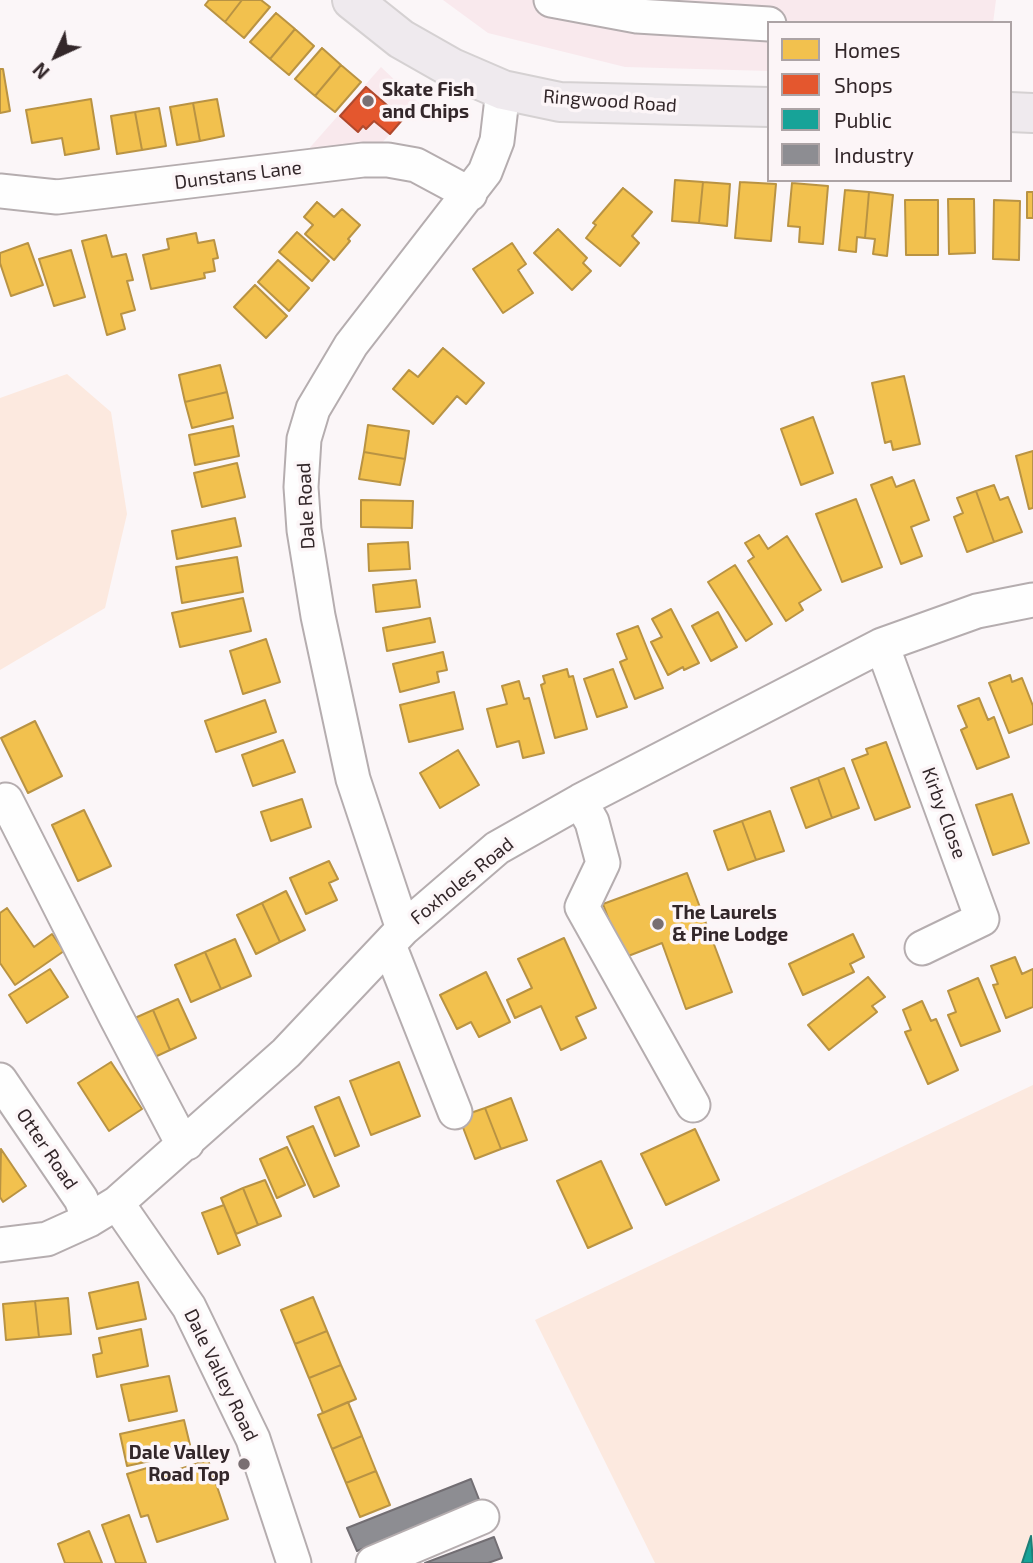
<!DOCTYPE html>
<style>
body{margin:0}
#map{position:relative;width:1033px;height:1563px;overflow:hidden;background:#fbf6f8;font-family:"Exo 2",sans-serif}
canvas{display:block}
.legend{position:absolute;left:767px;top:21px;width:245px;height:161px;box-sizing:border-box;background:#fcf5f7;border:2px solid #aca3a5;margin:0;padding:9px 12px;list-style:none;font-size:21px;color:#33272a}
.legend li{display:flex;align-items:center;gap:14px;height:35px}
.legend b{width:35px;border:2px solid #aca3a5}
.north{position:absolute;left:21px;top:21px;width:70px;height:70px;-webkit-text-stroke:5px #fcf5f7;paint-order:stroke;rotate:225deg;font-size:19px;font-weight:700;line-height:28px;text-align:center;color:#33272a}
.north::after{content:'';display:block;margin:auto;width:24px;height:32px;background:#33272a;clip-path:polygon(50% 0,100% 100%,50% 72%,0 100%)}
</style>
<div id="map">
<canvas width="1033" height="1563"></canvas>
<ul class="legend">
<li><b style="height:19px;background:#f2c14e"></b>Homes</li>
<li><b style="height:19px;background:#e4572e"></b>Shops</li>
<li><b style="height:19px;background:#17a398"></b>Public</li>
<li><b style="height:19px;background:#8d8d92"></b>Industry</li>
</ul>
<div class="north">N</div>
</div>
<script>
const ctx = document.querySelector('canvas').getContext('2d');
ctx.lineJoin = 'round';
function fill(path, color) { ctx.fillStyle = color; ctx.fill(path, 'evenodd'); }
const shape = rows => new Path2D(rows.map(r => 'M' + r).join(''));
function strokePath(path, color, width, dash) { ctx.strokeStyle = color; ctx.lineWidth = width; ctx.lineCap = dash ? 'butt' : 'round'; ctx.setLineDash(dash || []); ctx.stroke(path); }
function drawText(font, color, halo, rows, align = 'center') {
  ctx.font = font + ' "Exo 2",sans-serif'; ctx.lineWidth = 7; ctx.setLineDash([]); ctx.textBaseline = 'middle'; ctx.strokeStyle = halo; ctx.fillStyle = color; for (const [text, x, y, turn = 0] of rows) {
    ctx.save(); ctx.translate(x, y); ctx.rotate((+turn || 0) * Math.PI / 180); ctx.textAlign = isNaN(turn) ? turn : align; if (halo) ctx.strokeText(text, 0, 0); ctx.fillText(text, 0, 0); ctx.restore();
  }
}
const built = shape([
 [443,0,996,0,993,23,769,23,769,71,625,67,488,33],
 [381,67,419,103,379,146,306,152]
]);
const green = shape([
 [67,374,111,412,127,514,105,608,0,670,0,398],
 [1033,1085,1033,1563,655,1563,535,1320]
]);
const homes = shape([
 [209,0,242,0,225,22,205,5,209,0],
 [242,0,261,0,270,7,244,38,225,22,242,0],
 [276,13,295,29,270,59,250,42,276,13],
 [295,29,314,46,289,75,270,59,295,29],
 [322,48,341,65,315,96,295,79,322,48],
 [341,65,361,82,335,112,315,96,341,65],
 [0,69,3,69,10,111,0,113,0,69],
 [91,99,99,149,65,155,62,138,32,143,26,110,91,99],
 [217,99,224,136,200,141,193,103,217,99],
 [193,103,200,141,177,145,170,107,193,103],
 [159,108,166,146,142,150,135,112,159,108],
 [135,112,142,150,117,154,111,116,135,112],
 [675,180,703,182,699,223,672,221,675,180],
 [703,182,730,184,727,226,699,223,703,182],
 [740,182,776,184,771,241,735,238,740,182],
 [792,183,828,186,823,244,799,242,800,227,788,226,792,183],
 [623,188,652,212,632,236,639,243,620,266,586,238,596,225,593,223,623,188],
 [845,190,869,192,865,238,857,237,856,252,839,250,845,190],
 [869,192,893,195,887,256,873,254,875,239,865,238,869,192],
 [1027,192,1033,192,1033,218,1027,218,1027,192],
 [948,199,974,199,975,253,949,254,948,199],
 [905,200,938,200,938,255,906,255,905,200],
 [994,200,1020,201,1019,260,993,259,994,200],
 [317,202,334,217,342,209,360,225,348,239,350,241,334,260,305,234,313,225,304,217,317,202],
 [558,229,587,258,583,263,591,271,572,290,534,253,558,229],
 [297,232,329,261,312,281,279,252,297,232],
 [196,233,198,243,214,240,218,258,213,259,215,271,204,273,205,278,151,289,143,255,169,249,167,239,196,233],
 [106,235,112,257,126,254,133,280,127,281,135,310,121,314,125,329,107,335,82,241,106,235],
 [28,243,43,285,11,296,0,263,0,253,28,243],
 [512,243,526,264,518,270,533,293,503,313,473,269,512,243],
 [71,250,85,297,54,306,39,259,71,250],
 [278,260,309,288,289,311,258,282,278,260],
 [255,285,287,316,266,338,234,307,255,285],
 [443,348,484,383,466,404,457,396,433,424,393,389,409,370,418,377,443,348],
 [220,365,227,392,185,402,179,375,220,365],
 [904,376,920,444,893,450,891,441,885,443,872,383,904,376],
 [227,392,233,418,192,428,185,402,227,392],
 [813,417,833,473,801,485,781,429,813,417],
 [368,425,409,431,405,459,364,452,368,425],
 [233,426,239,456,195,465,189,435,233,426],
 [1033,451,1033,508,1029,509,1016,456,1033,451],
 [364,452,405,459,400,485,359,479,364,452],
 [237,463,245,497,202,507,194,473,237,463],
 [892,477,896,487,914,480,929,520,911,527,922,556,901,564,871,485,892,477],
 [994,485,1000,500,1008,497,1022,532,994,542,976,491,994,485],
 [976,491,994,542,967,552,954,517,963,513,957,498,976,491],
 [856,499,882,567,842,582,816,514,856,499],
 [361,500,413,501,412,528,361,527,361,500],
 [235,518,241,546,177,559,172,531,235,518],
 [759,535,768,549,787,536,821,590,799,603,803,610,786,621,748,561,754,557,745,543,759,535],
 [408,542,410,569,369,571,368,544,408,542],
 [237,557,243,592,182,603,176,567,237,557],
 [735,565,772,624,746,641,708,582,735,565],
 [416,580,420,607,376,612,373,585,416,580],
 [243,598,251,631,180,647,172,613,243,598],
 [671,609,699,663,684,670,683,667,668,675,651,642,662,637,652,619,671,609],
 [718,612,737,647,711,661,692,626,718,612],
 [430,618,435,642,387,651,383,628,430,618],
 [638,626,663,688,635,699,620,662,627,659,617,634,638,626],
 [266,639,280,682,243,694,230,651,266,639],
 [443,652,447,670,437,672,439,682,400,692,393,664,443,652],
 [567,669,569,677,573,676,587,729,555,738,541,685,545,683,543,676,567,669],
 [613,669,627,707,597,717,584,679,613,669],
 [1010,675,1012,682,1022,678,1033,706,1033,724,1009,733,989,683,1010,675],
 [519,681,524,699,529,698,544,753,523,758,519,741,497,747,487,709,507,704,502,686,519,681],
 [454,692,463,729,409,742,400,705,454,692],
 [979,698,988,720,994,717,1009,757,977,769,961,730,967,727,958,706,979,698],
 [265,700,276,732,216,752,205,721,265,700],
 [35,721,62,776,28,793,1,738,35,721],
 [283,740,295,772,253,786,242,755,283,740],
 [886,742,910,807,875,820,852,760,868,754,866,749,886,742],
 [458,750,479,785,440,808,420,773,458,750],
 [844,768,859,808,832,818,818,778,844,768],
 [818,778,832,818,806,828,791,788,818,778],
 [1012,794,1029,843,993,855,976,805,1012,794],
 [302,799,311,827,271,841,261,812,302,799],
 [84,810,111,866,78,881,52,825,84,810],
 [770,811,784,851,756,860,742,821,770,811],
 [742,821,756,860,728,870,714,831,742,821],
 [329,861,338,879,329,883,337,900,306,914,290,878,329,861],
 [687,873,732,992,686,1009,662,943,623,958,603,904,687,873],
 [286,891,305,930,280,942,262,903,286,891],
 [262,903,280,942,256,954,237,915,262,903],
 [7,908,34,947,52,934,64,951,15,985,0,963,0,913,7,908],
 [853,934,864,957,850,964,854,972,803,995,789,964,853,934],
 [564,938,596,1008,576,1017,586,1038,561,1050,541,1006,515,1018,507,1000,532,988,518,959,564,938],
 [235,939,251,976,221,989,205,952,235,939],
 [205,952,221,989,191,1002,175,965,205,952],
 [1015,957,1022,974,1033,969,1033,1007,1006,1018,993,985,998,984,991,966,1015,957],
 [50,969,68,997,27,1023,9,995,50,969],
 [486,972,510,1022,479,1037,471,1022,457,1029,440,995,486,972],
 [868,977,885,997,872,1006,877,1012,829,1050,808,1025,868,977],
 [978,978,1000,1031,961,1046,948,1015,956,1012,948,991,978,978],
 [178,999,196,1038,170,1050,153,1010,178,999],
 [922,1001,931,1021,936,1019,958,1070,928,1084,905,1032,911,1030,903,1010,922,1001],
 [153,1010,170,1050,146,1061,128,1021,153,1010],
 [111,1062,142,1109,109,1131,78,1083,111,1062],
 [399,1062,420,1116,371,1135,350,1081,399,1062],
 [339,1097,359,1146,335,1156,315,1107,339,1097],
 [511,1098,527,1140,501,1149,485,1108,511,1098],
 [485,1108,501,1149,475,1159,459,1117,485,1108],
 [313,1126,339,1186,314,1197,287,1137,313,1126],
 [695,1129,719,1180,666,1205,641,1154,695,1129],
 [287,1147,305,1185,277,1198,260,1159,287,1147],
 [1,1149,26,1186,3,1202,0,1197,1,1149],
 [601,1161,632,1228,588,1248,557,1181,601,1161],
 [265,1180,281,1216,258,1225,243,1188,265,1180],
 [243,1188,258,1225,236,1234,221,1198,243,1188],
 [224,1205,240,1245,218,1254,202,1213,224,1205],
 [138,1282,146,1319,97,1329,89,1293,138,1282],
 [313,1297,327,1331,295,1344,281,1310,313,1297],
 [68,1298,71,1334,39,1337,35,1301,68,1298],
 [35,1301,39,1337,6,1340,3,1304,35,1301],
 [141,1329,148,1366,97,1377,93,1355,102,1353,99,1338,141,1329],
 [327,1331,341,1365,309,1378,295,1344,327,1331],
 [341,1365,356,1399,323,1413,309,1378,341,1365],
 [169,1376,177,1411,129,1421,121,1385,169,1376],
 [348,1402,362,1436,332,1449,318,1415,348,1402],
 [184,1420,190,1445,168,1450,169,1457,127,1466,120,1434,184,1420],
 [362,1436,376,1471,346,1483,332,1449,362,1436],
 [208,1460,228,1519,157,1542,148,1515,141,1517,127,1474,147,1468,149,1473,160,1470,161,1475,208,1460],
 [376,1471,390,1505,360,1517,346,1483,376,1471],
 [129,1515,146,1563,116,1563,102,1525,129,1515],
 [89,1531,102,1563,65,1563,58,1544,89,1531]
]);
const shops = shape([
 [366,87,403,119,390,134,374,121,366,129,363,126,358,132,340,116,366,87]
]);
const public = shape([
 [1031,1536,1033,1563,1022,1563,1031,1536]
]);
const industry = shape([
 [471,1479,480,1502,357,1551,347,1528,471,1479],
 [494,1537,502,1558,488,1563,425,1563,494,1537]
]);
const minor = shape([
 [551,0,637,16,769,24],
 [0,191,57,197,363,160,388,160,416,165,470,194],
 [882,645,982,919,922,948],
 [6,800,116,1017,177,1133,187,1143],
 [580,801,592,822,603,863,582,907,693,1105],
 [403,929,353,779,318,616,304,530,301,487,304,439,313,409,351,345,485,172,497,141,503,90],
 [389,945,455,1112],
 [0,1080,81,1199,89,1220],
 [117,1203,189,1307,253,1439,294,1563],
 [0,1245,47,1239,89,1220,117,1203,286,1053,403,929,497,848,580,801,882,645,977,611,1033,600],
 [373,1563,482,1517]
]);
const major = shape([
 [352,0,401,39,452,68,503,90,560,102,769,107],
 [1010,112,1033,113]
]);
const markers = [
 [368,101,7,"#796f72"],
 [658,924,7,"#796f72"],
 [244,1464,7,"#796f72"]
];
const poiNames = [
 ["Skate Fish",382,90],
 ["and Chips",382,112],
 ["The Laurels",672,913],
 ["& Pine Lodge",672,935],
 ["Dale Valley",230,1453,"right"],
 ["Road Top",230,1475,"right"]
];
const streetNames = [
 ["Ringwood Road",610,101,4],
 ["Dunstans Lane",238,175,-7],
 ["Dale Road",306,506,-93],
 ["Kirby Close",944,813,70],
 ["Foxholes Road",462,881,-39],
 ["Otter Road",47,1149,56],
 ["Dale Valley Road",221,1375,64]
];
fill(built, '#f9e9ed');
fill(green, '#fce9df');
fill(homes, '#f2c14e');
strokePath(homes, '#b99343', 2);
fill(shops, '#e4572e');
strokePath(shops, '#af492d', 2);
fill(public, '#17a398');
strokePath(public, '#1f7e77', 2);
fill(industry, '#8d8d92');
strokePath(industry, '#726e73', 2);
strokePath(minor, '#b5adaf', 37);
strokePath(major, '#d5d1d2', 42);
strokePath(minor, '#fefefe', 33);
strokePath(major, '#efeaee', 38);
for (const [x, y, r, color] of markers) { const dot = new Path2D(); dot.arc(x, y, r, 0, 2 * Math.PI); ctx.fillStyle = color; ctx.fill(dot); strokePath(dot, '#fcf5f7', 2.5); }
drawText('bold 19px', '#33272a', '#fcf5f7', poiNames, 'left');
drawText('19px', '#33272a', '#fcf5f7', streetNames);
</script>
